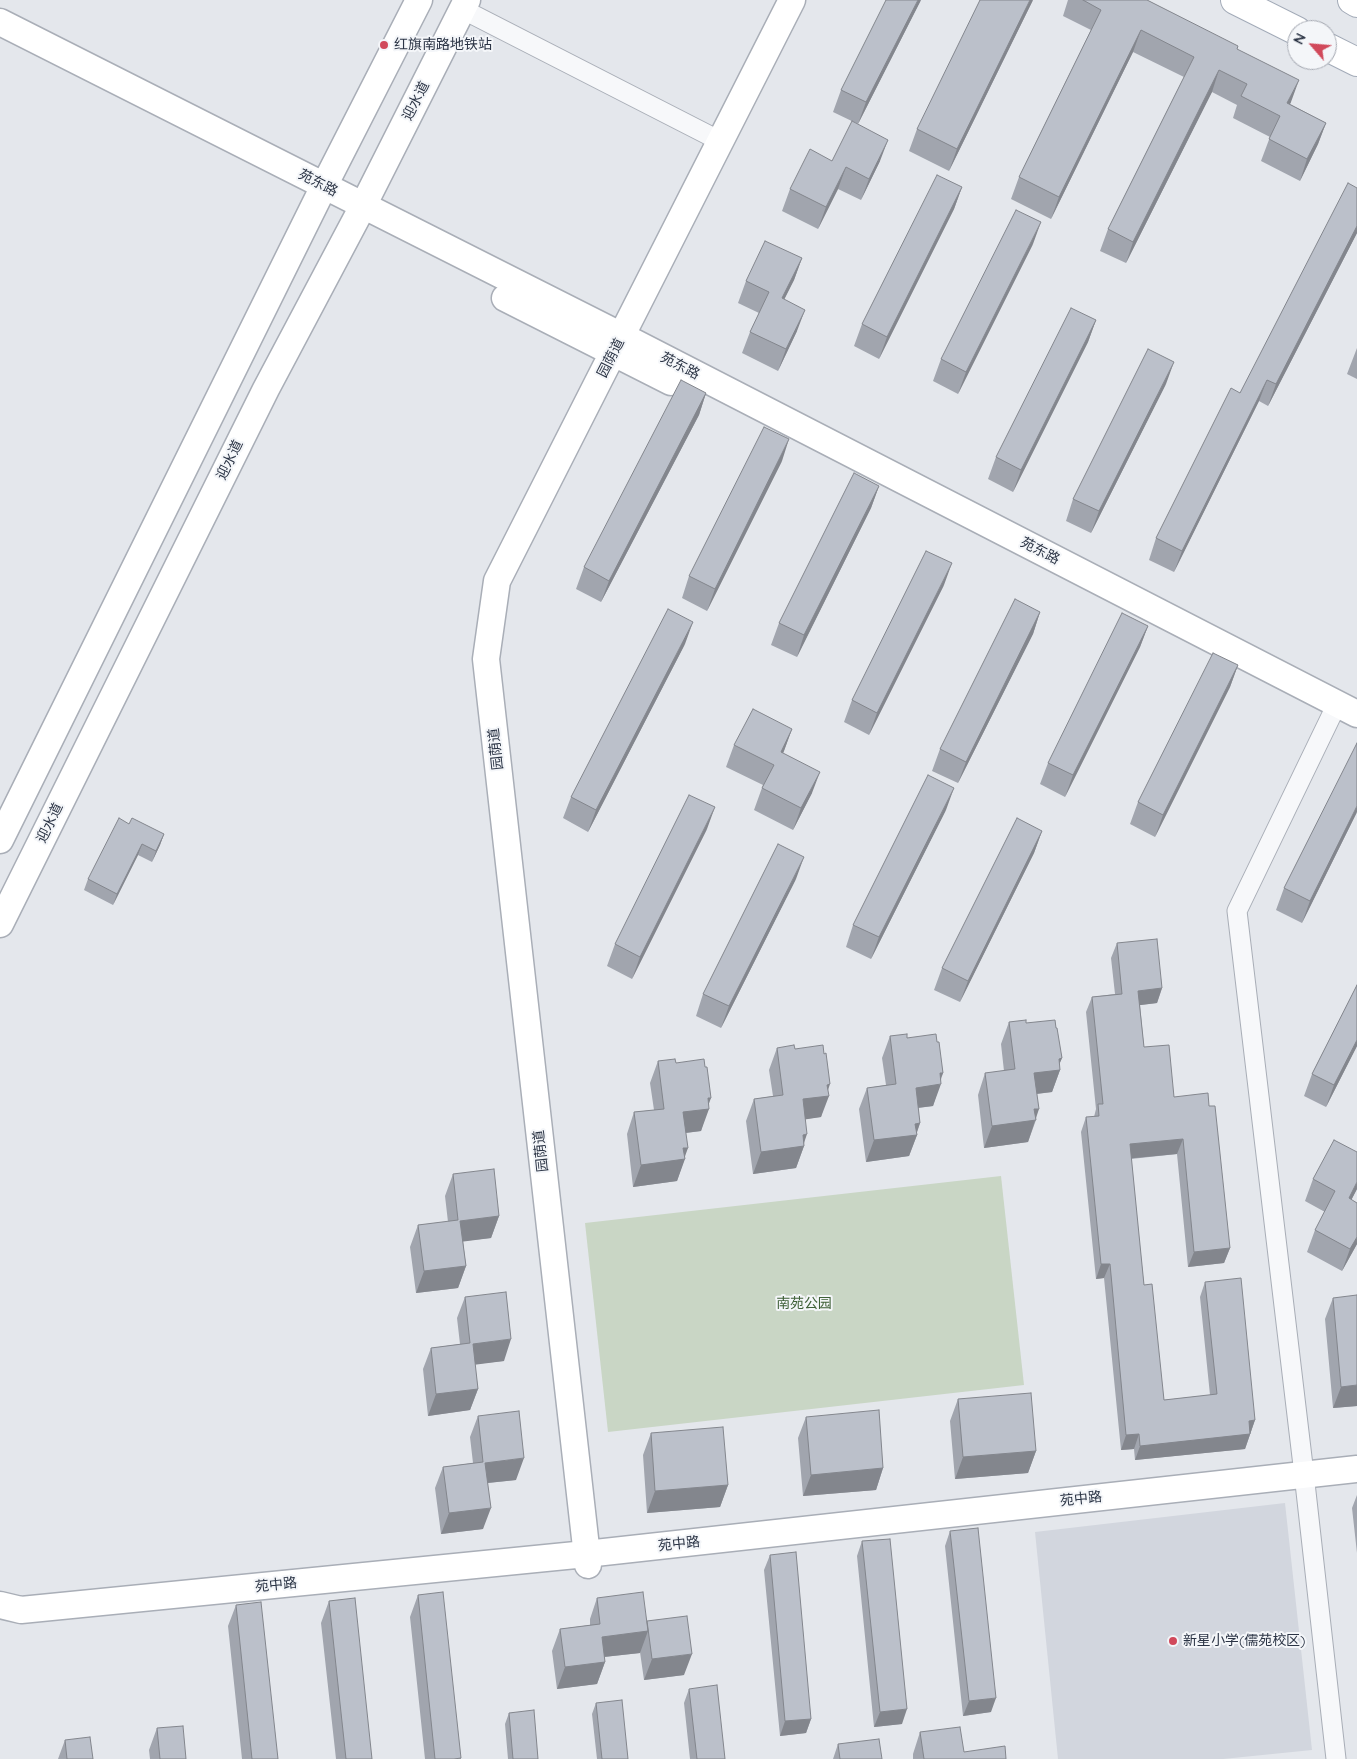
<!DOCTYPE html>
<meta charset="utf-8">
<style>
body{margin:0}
#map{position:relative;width:1357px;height:1759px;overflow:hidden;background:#e4e7ec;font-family:Quicksand,sans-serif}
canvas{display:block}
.north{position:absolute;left:1287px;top:20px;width:50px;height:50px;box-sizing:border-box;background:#f4f6f9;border:1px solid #a4a8b1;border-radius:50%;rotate:297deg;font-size:14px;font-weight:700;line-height:20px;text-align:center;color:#2b3445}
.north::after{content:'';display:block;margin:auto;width:18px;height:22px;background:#d1495b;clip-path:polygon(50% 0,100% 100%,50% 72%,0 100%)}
</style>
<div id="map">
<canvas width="1357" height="1759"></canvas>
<div class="north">N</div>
</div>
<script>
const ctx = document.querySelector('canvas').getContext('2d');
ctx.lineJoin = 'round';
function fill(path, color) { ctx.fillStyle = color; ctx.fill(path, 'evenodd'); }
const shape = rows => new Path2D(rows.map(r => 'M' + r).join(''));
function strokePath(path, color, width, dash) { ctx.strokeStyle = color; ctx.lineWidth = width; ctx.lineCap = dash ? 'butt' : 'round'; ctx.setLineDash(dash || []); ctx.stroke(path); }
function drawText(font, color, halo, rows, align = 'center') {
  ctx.font = font + ' Quicksand,"Noto Sans SC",sans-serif'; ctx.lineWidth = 4; ctx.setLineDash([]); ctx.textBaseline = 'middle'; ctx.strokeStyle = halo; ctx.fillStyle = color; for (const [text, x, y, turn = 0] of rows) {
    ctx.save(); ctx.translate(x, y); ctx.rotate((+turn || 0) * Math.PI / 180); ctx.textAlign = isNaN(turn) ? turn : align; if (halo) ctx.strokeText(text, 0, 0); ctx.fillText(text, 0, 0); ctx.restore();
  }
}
const built = shape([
 [1285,1503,1312,1750,1223,1759,1058,1759,1035,1532]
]);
const green = shape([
 [1001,1176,1024,1385,608,1432,585,1223]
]);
const street = shape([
 [462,9,720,141],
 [1336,1759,1304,1474,1237,911,1337,704]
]);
const secondary = shape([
 [0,22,622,336,1357,714],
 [505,298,671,382],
 [0,840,324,186,419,0],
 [0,924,266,389,363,206,467,0],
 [588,1565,486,659,497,581,792,0],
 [0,1605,21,1610,586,1554,1357,1469]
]);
const primary = shape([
 [1235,0,1297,31],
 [1352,0,1357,3],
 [1327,47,1357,62]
]);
const wall = shape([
 [921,0,858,124,833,112,841,90],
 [1033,0,949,171,909,151,917,129],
 [1068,0,1147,0,1237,49,1291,102,1290,104,1326,123,1318,144,1300,181,1261,161,1270,137,1233,118,1237,105,1212,92,1126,263,1100,251,1108,229,1184,77,1133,52,1051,219,1011,199,1019,177,1091,30,1063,16],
 [832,161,880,161,861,200,838,189,818,229,782,211,790,189],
 [962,187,954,209,879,359,854,346,862,324],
 [1357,188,1357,233,1268,406,1259,401,1174,572,1149,560,1156,538,1240,393],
 [1033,244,958,394,933,381,941,359],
 [802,258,794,280,784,299,797,331,778,371,742,353,750,332,759,313,738,303,746,281],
 [1096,320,1088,342,1013,492,988,479,996,457],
 [1357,348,1357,379,1347,374],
 [1166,384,1091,533,1066,521,1073,499],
 [706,393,699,415,601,602,576,589,584,567],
 [782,461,707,611,682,598,689,576],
 [879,486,871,508,797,657,771,645,779,623],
 [944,585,869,735,844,722,852,700],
 [1040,612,1033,634,958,783,932,771,940,749],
 [1148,626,1140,647,1065,797,1040,784,1048,763],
 [685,644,588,832,563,818,571,797],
 [1238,665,1230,687,1155,837,1130,824,1138,802],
 [792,729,783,753,812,793,793,830,754,810,763,785,726,767,734,745],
 [946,810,871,959,846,947,853,925],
 [1357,812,1302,923,1276,910,1284,888],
 [129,824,164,834,160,845,152,862,138,855,113,905,84,890,88,879],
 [707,829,632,979,607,966,615,944],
 [1042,831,1034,853,960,1002,934,990,942,968],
 [796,879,721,1028,696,1016,703,994],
 [1117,943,1162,988,1157,1003,1140,1005,1144,1047,1174,1097,1209,1106,1230,1248,1224,1263,1188,1267,1177,1154,1131,1159,1144,1285,1164,1400,1210,1395,1200,1297,1205,1282,1255,1420,1245,1449,1135,1460,1134,1449,1121,1450,1104,1278,1096,1279,1081,1132,1086,1117,1094,1117,1096,1109,1086,1012,1092,997,1115,994,1111,958],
 [1357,985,1357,1046,1326,1107,1304,1096,1312,1074],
 [1009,1022,1026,1023,1056,1028,1062,1058,1059,1064,1060,1070,1052,1092,1037,1094,1036,1120,1028,1142,984,1148,978,1095,985,1073,1004,1071,1001,1044],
 [890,1036,907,1038,937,1042,943,1073,933,1106,918,1108,920,1123,917,1132,917,1135,909,1156,866,1162,859,1109,867,1088,886,1085,882,1058],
 [777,1048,795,1049,828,1090,821,1117,805,1119,804,1146,796,1168,753,1174,746,1121,754,1099,773,1096,769,1070],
 [658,1061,676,1063,709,1103,701,1131,686,1133,685,1157,677,1181,633,1187,627,1134,634,1112,654,1110,650,1083],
 [453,1174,499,1216,491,1238,463,1241,466,1266,458,1288,416,1293,410,1247,418,1225,448,1222,445,1196],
 [1313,1179,1357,1189,1351,1200,1357,1203,1357,1244,1342,1271,1307,1252,1315,1230,1325,1212,1305,1201],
 [465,1297,504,1361,475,1364,478,1389,470,1410,428,1416,423,1369,431,1348,460,1344,457,1318],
 [1333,1298,1357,1406,1333,1408,1325,1319],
 [958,1399,1036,1451,1028,1473,955,1479,950,1421],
 [478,1416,516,1480,488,1483,483,1529,441,1534,435,1488,443,1467,473,1463,470,1437],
 [806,1417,883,1468,876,1490,803,1496,798,1438],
 [651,1433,728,1485,720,1507,647,1513,643,1455],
 [1357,1495,1357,1553,1352,1508],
 [950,1531,991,1712,963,1716,945,1546],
 [862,1541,902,1724,874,1727,857,1556],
 [770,1555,811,1719,806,1733,780,1736,764,1570],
 [418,1595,461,1758,461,1759,425,1759,410,1617],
 [597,1598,647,1622,684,1675,644,1680,640,1652,640,1653,604,1657,605,1662,597,1684,557,1689,552,1651,560,1629,590,1625,590,1619],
 [329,1601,372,1759,336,1759,321,1623],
 [236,1605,278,1759,242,1759,228,1626],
 [689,1689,725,1759,690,1759,684,1703],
 [596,1703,628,1759,597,1759,592,1714],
 [509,1713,538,1759,508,1759,505,1724],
 [157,1728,186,1759,150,1759,149,1750],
 [920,1732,964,1752,1006,1759,913,1759,913,1754],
 [65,1740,93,1759,58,1759],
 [838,1744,882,1759,833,1759]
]);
const shadedWall = shape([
 [918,0,921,0,858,124,866,102],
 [1030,0,1033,0,949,171,957,149],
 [1141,30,1133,52,1051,219,1059,197],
 [1219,70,1212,92,1126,263,1133,242],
 [1299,80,1291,102,1279,125,1287,103],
 [1326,123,1318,144,1300,181,1307,159],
 [888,140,880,161,861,200,869,179],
 [846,167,838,189,818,229,826,207],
 [962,187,954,209,879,359,887,337],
 [1041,222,1033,244,958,394,966,372],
 [1357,226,1357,233,1268,406,1276,384],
 [802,258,794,280,774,320,782,298],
 [805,310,797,331,778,371,786,349],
 [1096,320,1088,342,1013,492,1021,470],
 [1174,362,1166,384,1091,533,1099,511],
 [1267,380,1259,401,1174,572,1182,551],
 [706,393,699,415,601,602,609,581],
 [789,439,782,461,707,611,715,589],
 [879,486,871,508,797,657,804,635],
 [952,563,944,585,869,735,877,713],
 [1040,612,1033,634,958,783,966,762],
 [693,622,685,644,588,832,596,810],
 [1148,626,1140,647,1065,797,1073,775],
 [1238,665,1230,687,1155,837,1163,815],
 [792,729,784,751,773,774,781,752],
 [820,772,812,793,793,830,801,808],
 [954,788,946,810,871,959,879,937],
 [1357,806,1357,812,1302,923,1310,901],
 [715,807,707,829,632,979,640,957],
 [1042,831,1034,853,960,1002,968,981],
 [164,834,160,845,152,862,156,851],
 [142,844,138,855,113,905,117,894],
 [804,857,796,879,721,1028,729,1006],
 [1162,988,1157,1003,1133,1006,1138,991],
 [1357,1040,1357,1046,1326,1107,1334,1085],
 [1062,1058,1057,1070,1060,1070,1052,1092,1026,1095,1034,1073,1059,1059],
 [940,1073,943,1073,938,1085,941,1084,933,1106,908,1109,916,1088],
 [830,1084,826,1096,829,1096,821,1117,795,1121,803,1099,827,1085],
 [708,1098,711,1098,707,1109,709,1109,701,1131,676,1134,683,1112],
 [1034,1109,1039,1109,1028,1142,984,1148,992,1126],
 [920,1123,916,1135,917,1135,909,1156,866,1162,874,1140,915,1124],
 [807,1134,803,1146,804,1146,796,1168,753,1174,761,1152,803,1135],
 [1183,1139,1177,1154,1124,1159,1130,1144],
 [683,1148,688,1148,684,1159,685,1159,677,1181,633,1187,641,1165],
 [1357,1182,1357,1189,1341,1220,1349,1198],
 [499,1216,491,1238,452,1243,460,1221],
 [1357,1237,1357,1244,1342,1271,1350,1249],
 [1230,1248,1224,1263,1188,1267,1194,1252],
 [1101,1264,1110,1264,1104,1278,1096,1279],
 [466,1266,458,1288,416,1293,424,1271],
 [511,1339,504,1361,465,1366,473,1344],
 [1357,1385,1357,1406,1333,1408,1341,1387],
 [478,1389,470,1410,428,1416,436,1394],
 [1255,1420,1245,1449,1135,1460,1140,1446],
 [1139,1434,1134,1449,1121,1450,1126,1435],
 [1036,1451,1028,1473,955,1479,963,1457],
 [524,1458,516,1480,477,1484,485,1463],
 [883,1468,876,1490,803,1496,811,1475],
 [728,1485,720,1507,647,1513,655,1491],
 [491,1508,483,1529,441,1534,449,1513],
 [648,1631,640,1653,594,1658,602,1637],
 [692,1654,684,1675,644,1680,652,1659],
 [605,1662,597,1684,557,1689,565,1667],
 [996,1698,991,1712,963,1716,969,1701],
 [907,1709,902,1724,874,1727,880,1712],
 [811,1719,806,1733,780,1736,785,1721]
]);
const building = shape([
 [886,0,918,0,866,102,841,90,886,0],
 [980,0,1030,0,957,149,917,129,980,0],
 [1083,0,1147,0,1238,46,1237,49,1299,80,1287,103,1326,123,1307,159,1269,139,1280,116,1241,96,1247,84,1219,70,1133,242,1108,229,1194,57,1141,30,1059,197,1019,177,1101,10,1083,0],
 [852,121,888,140,869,179,846,167,826,207,790,189,810,149,832,161,852,121],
 [937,175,962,187,887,337,862,324,937,175],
 [1348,183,1357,188,1357,226,1276,384,1267,380,1182,551,1156,538,1231,388,1240,393,1348,183],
 [1016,210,1041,222,966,372,941,359,1016,210],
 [765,241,802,258,782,298,805,310,786,349,750,332,769,292,746,281,765,241],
 [1071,308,1096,320,1021,470,996,457,1071,308],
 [1148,349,1174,362,1099,511,1073,499,1148,349],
 [681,380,706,393,609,581,584,567,681,380],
 [764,427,789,439,715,589,689,576,764,427],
 [854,473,879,486,804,635,779,623,854,473],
 [926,551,952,563,877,713,852,700,926,551],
 [1015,599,1040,612,966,762,940,749,1015,599],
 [668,609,693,622,596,810,571,797,668,609],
 [1122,613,1148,626,1073,775,1048,763,1122,613],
 [1213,653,1238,665,1163,815,1138,802,1213,653],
 [753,709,792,729,781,752,820,772,801,808,762,788,774,765,734,745,753,709],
 [1357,743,1357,806,1310,901,1284,888,1357,743],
 [928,775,954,788,879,937,853,925,928,775],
 [689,795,715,807,640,957,615,944,689,795],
 [119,818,129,824,132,818,164,834,156,851,142,844,117,894,88,879,119,818],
 [1017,818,1042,831,968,981,942,968,1017,818],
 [778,844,804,857,729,1006,703,994,778,844],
 [1157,939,1162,988,1138,991,1144,1047,1169,1045,1174,1097,1208,1093,1209,1106,1215,1106,1230,1248,1194,1252,1183,1139,1130,1144,1144,1285,1152,1284,1164,1400,1217,1394,1205,1282,1241,1278,1255,1420,1249,1421,1250,1434,1140,1446,1139,1434,1126,1435,1110,1264,1101,1264,1086,1117,1099,1116,1098,1104,1103,1104,1092,997,1122,994,1117,943,1157,939],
 [1357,985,1357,1040,1334,1085,1312,1074,1357,985],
 [1026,1020,1026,1023,1055,1020,1056,1028,1057,1028,1062,1058,1059,1059,1060,1070,1034,1073,1039,1109,1034,1109,1036,1120,992,1126,985,1073,1015,1069,1009,1022,1026,1020],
 [907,1034,907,1038,936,1034,937,1042,939,1042,943,1073,940,1073,941,1084,916,1088,920,1123,915,1124,917,1135,874,1140,867,1088,896,1084,890,1036,907,1034],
 [794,1045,795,1049,823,1045,824,1054,826,1053,830,1084,827,1085,829,1096,803,1099,807,1134,803,1135,804,1146,761,1152,754,1099,783,1095,777,1048,794,1045],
 [675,1059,676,1063,704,1059,705,1067,707,1067,711,1098,708,1098,709,1109,683,1112,688,1148,683,1148,685,1159,641,1165,634,1112,664,1109,658,1061,675,1059],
 [1334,1140,1357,1152,1357,1182,1349,1198,1357,1203,1357,1237,1350,1249,1315,1230,1335,1191,1313,1179,1334,1140],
 [494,1169,499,1216,460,1221,466,1266,424,1271,418,1225,458,1220,453,1174,494,1169],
 [506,1292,511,1339,473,1344,478,1389,436,1394,431,1348,470,1343,465,1297,506,1292],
 [1357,1295,1357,1385,1341,1387,1333,1298,1357,1295],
 [1031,1393,1036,1451,963,1457,958,1399,1031,1393],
 [879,1410,883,1468,811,1475,806,1417,879,1410],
 [519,1411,524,1458,485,1463,491,1508,449,1513,443,1467,483,1462,478,1416,519,1411],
 [723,1427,728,1485,655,1491,651,1433,723,1427],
 [978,1528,996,1698,969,1701,950,1531,978,1528],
 [890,1539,907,1709,880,1712,862,1541,890,1539],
 [796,1552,811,1719,785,1721,770,1555,796,1552],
 [443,1592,461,1758,454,1759,435,1759,418,1595,443,1592],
 [643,1592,648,1631,602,1637,605,1662,565,1667,560,1629,600,1624,597,1598,643,1592],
 [355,1598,372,1759,346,1759,329,1601,355,1598],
 [261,1602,278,1759,252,1759,236,1605,261,1602],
 [687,1616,692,1654,652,1659,647,1621,687,1616],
 [717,1685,725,1759,697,1759,689,1689,717,1685],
 [622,1700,628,1759,602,1759,596,1703,622,1700],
 [534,1710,538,1759,513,1759,509,1713,534,1710],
 [183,1726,186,1759,160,1759,157,1728,183,1726],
 [960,1727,964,1752,1005,1746,1006,1759,924,1759,920,1732,960,1727],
 [90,1737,93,1759,67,1759,65,1740,90,1737],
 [879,1739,882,1759,840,1759,838,1744,879,1739]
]);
const markers = [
 [384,45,5,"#d1495b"],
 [1173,1641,5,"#d1495b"]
];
const poiNames = [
 ["红旗南路地铁站",394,45],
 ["新星小学(儒苑校区)",1183,1641]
];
const streetNames = [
 ["迎水道",416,101,-63],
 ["苑东路",318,183,27],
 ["园荫道",611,358,-63],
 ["苑东路",680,366,27],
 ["迎水道",230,460,-64],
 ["苑东路",1040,551,27],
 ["园荫道",496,749,-96],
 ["迎水道",50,823,-64],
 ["园荫道",541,1151,-96],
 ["苑中路",1081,1499,-6],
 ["苑中路",679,1544,-6],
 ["苑中路",276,1585,-6]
];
const parkNames = [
 ["南苑公园",804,1304]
];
fill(built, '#d2d6de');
fill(green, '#c9d6c5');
strokePath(street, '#a9aeb7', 21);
strokePath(secondary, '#a9aeb7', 29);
strokePath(primary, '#a3abb8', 30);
strokePath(street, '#f7f8fa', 19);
strokePath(secondary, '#fff', 26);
strokePath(primary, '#fff', 28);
fill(wall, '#a1a5ae');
fill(shadedWall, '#83868d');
fill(building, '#bbc0ca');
strokePath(building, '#83868d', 1);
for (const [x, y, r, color] of markers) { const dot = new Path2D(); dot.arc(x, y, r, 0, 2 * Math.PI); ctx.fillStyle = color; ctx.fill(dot); strokePath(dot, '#f4f6f9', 2); }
drawText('14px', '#2b3445', '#f4f6f9', poiNames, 'left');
drawText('14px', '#2b3445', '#f4f6f9', streetNames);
drawText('14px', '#3f6138', '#f4f6f9', parkNames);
</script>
